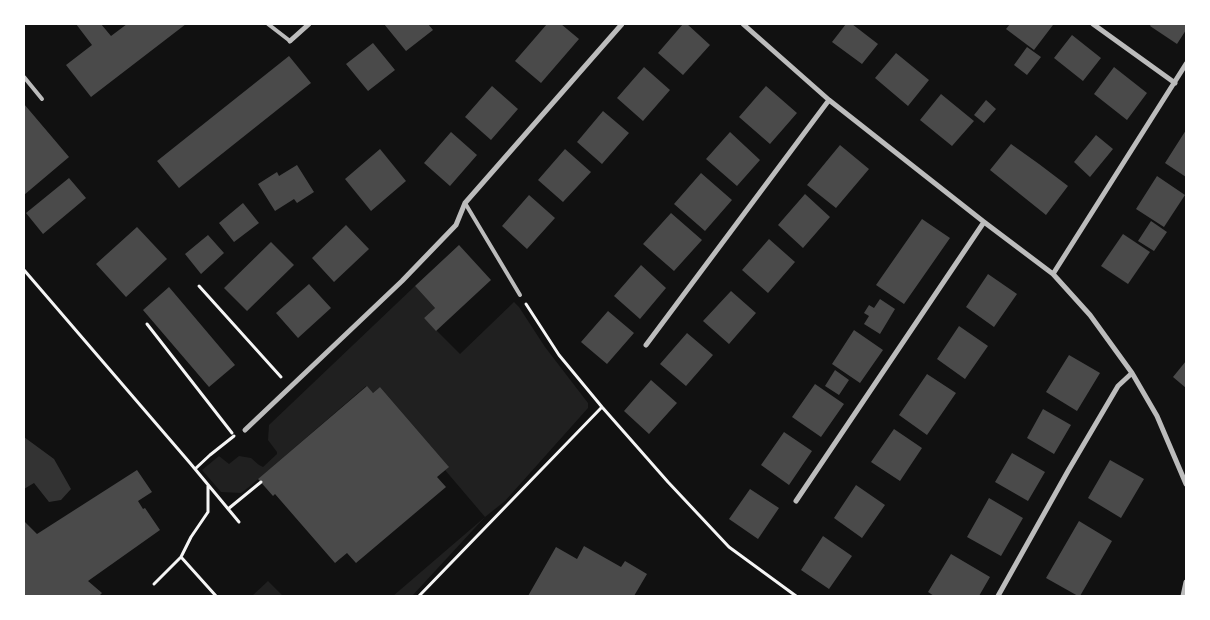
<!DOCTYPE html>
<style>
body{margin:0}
#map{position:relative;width:1210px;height:620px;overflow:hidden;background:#111;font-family:Lato,sans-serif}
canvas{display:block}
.frame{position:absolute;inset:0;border:25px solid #fff;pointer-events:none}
</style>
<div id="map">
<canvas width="1210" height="620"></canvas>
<div class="frame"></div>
</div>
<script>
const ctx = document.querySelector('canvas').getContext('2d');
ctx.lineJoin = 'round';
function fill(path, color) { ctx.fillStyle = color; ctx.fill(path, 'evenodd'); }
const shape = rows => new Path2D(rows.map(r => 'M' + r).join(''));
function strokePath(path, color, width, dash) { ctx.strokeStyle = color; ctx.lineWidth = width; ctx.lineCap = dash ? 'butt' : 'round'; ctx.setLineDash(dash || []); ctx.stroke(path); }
const green = shape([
 [415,286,435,308,424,318,460,354,514,302,519,307,545,347,588,403,588,408,505,501,485,517,412,596,393,596,485,517,445,470,448,466,380,387,373,393,366,386,249,487,241,493,221,492,202,470,219,456,229,464,239,456,251,458,259,465,263,467,277,454,277,452,268,440,269,425],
 [268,581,283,596,252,596]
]);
const water = shape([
 [24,437,54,459,71,489,61,500,49,502,34,483,24,489]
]);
const building = shape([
 [76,24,101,24,111,36,127,24,186,24,91,97,66,65,92,45],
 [384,24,428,24,433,30,406,51],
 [547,24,561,24,579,39,541,83,515,61],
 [683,24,687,24,710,45,683,75,658,53],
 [846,24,852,24,878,44,862,64,832,42],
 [1010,24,1051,24,1053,25,1034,50,1006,29],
 [1151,24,1186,24,1186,30,1177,44,1150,26],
 [1072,35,1101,58,1083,81,1054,58],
 [373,43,395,70,368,91,346,64],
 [1027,47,1041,57,1027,75,1014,65],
 [896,53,929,80,908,106,875,78],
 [289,56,311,83,179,188,157,161],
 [644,67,670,90,643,121,617,98],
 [1114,67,1147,93,1127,120,1094,94],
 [492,86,518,109,491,140,465,117],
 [766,86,797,113,770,144,739,117],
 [941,94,974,121,952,146,920,120],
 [986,100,996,109,984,123,974,115],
 [24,104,69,157,24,195],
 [603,111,629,133,602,164,577,142],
 [1186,130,1186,177,1165,163],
 [451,132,477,155,450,186,424,163],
 [730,132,760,160,737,186,706,159],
 [1096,135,1113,149,1090,177,1074,162],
 [1011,144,1039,164,1068,186,1046,215,990,170],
 [840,145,869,169,836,208,807,185],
 [380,149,406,181,371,211,345,179],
 [565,149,591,172,563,202,538,180],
 [297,165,314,192,297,203,294,199,275,211,258,184,277,172,279,176],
 [701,173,732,200,705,231,674,204],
 [1157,176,1185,195,1164,227,1136,209],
 [69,178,86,198,43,234,26,213],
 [805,194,830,217,803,248,778,225],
 [529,195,555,218,527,249,502,226],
 [243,203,259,223,234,242,219,223],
 [671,213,702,240,674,271,643,244],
 [922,219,950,238,904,304,876,285],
 [1151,221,1167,232,1154,251,1138,241],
 [346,225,369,249,334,282,312,258],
 [137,227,167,259,126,297,96,264],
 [1123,234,1150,252,1128,284,1101,266],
 [208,235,224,253,201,274,185,254],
 [769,239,795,262,768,293,742,270],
 [271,242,294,265,247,311,224,288],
 [459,245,491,280,436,331,424,318,435,308,415,286],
 [641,265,666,288,640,319,614,296],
 [988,274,1017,294,994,327,966,307],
 [309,284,331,308,298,338,276,313],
 [169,287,235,365,209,387,143,310],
 [731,291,756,313,729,344,703,321],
 [880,299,895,309,880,334,864,324,869,316,864,313,869,305,874,308],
 [608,311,634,333,607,364,581,342],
 [959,326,988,346,965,379,937,359],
 [854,330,883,350,860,383,832,364],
 [687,333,713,355,686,386,660,364],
 [1069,355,1100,373,1077,411,1046,392],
 [1186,361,1186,388,1173,377],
 [835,370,849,380,839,395,825,386],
 [927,374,956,393,927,435,899,415],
 [651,380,677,403,649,434,624,411],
 [815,384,844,404,821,437,792,417],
 [367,386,373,393,380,387,449,467,437,477,446,487,356,563,347,553,335,563,275,494,273,496,258,479],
 [1043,409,1071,425,1054,454,1027,438],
 [894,429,922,448,900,481,871,462],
 [784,432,812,451,789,485,761,465],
 [1012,453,1045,472,1028,501,995,482],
 [1110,460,1144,479,1121,518,1088,498],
 [137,470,152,492,138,501,143,509,145,508,160,530,88,581,102,593,99,596,24,596,24,521,37,534],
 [856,485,885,505,862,538,834,518],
 [750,489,779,508,758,539,729,519],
 [989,498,1023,518,1001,556,967,537],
 [1079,521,1112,541,1080,596,1078,596,1046,578],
 [823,536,852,556,829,589,801,570],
 [584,546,621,567,625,561,647,574,634,596,528,596,556,547,577,559],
 [951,554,990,577,979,596,934,596,928,592]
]);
const path = shape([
 [24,270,190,463,239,522],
 [199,286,281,377],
 [526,304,559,355,602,407,668,482,729,547,796,596],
 [147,324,232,433],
 [195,469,210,455,234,436],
 [208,486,208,512,191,537,181,557,216,596],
 [228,509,261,482],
 [154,584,181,557],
 [419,596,602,407]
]);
const service = shape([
 [268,24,290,41],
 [24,77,42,99],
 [465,203,520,295]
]);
const minor = shape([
 [743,24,829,100,984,222,1053,274,1090,315,1132,373,1157,416,1186,484],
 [1093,24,1175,83],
 [290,41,309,24],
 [1053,274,1186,64],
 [646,345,829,100],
 [245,430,402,281,456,225,465,203,622,24],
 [796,501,984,222],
 [998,596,1068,471,1118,386,1132,373],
 [1183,596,1186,582]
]);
fill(green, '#202020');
fill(water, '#333');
fill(building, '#4a4a4a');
strokePath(path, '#f5f5f5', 3);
strokePath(service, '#bcbcbc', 4);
strokePath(minor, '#bcbcbc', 5);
</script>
